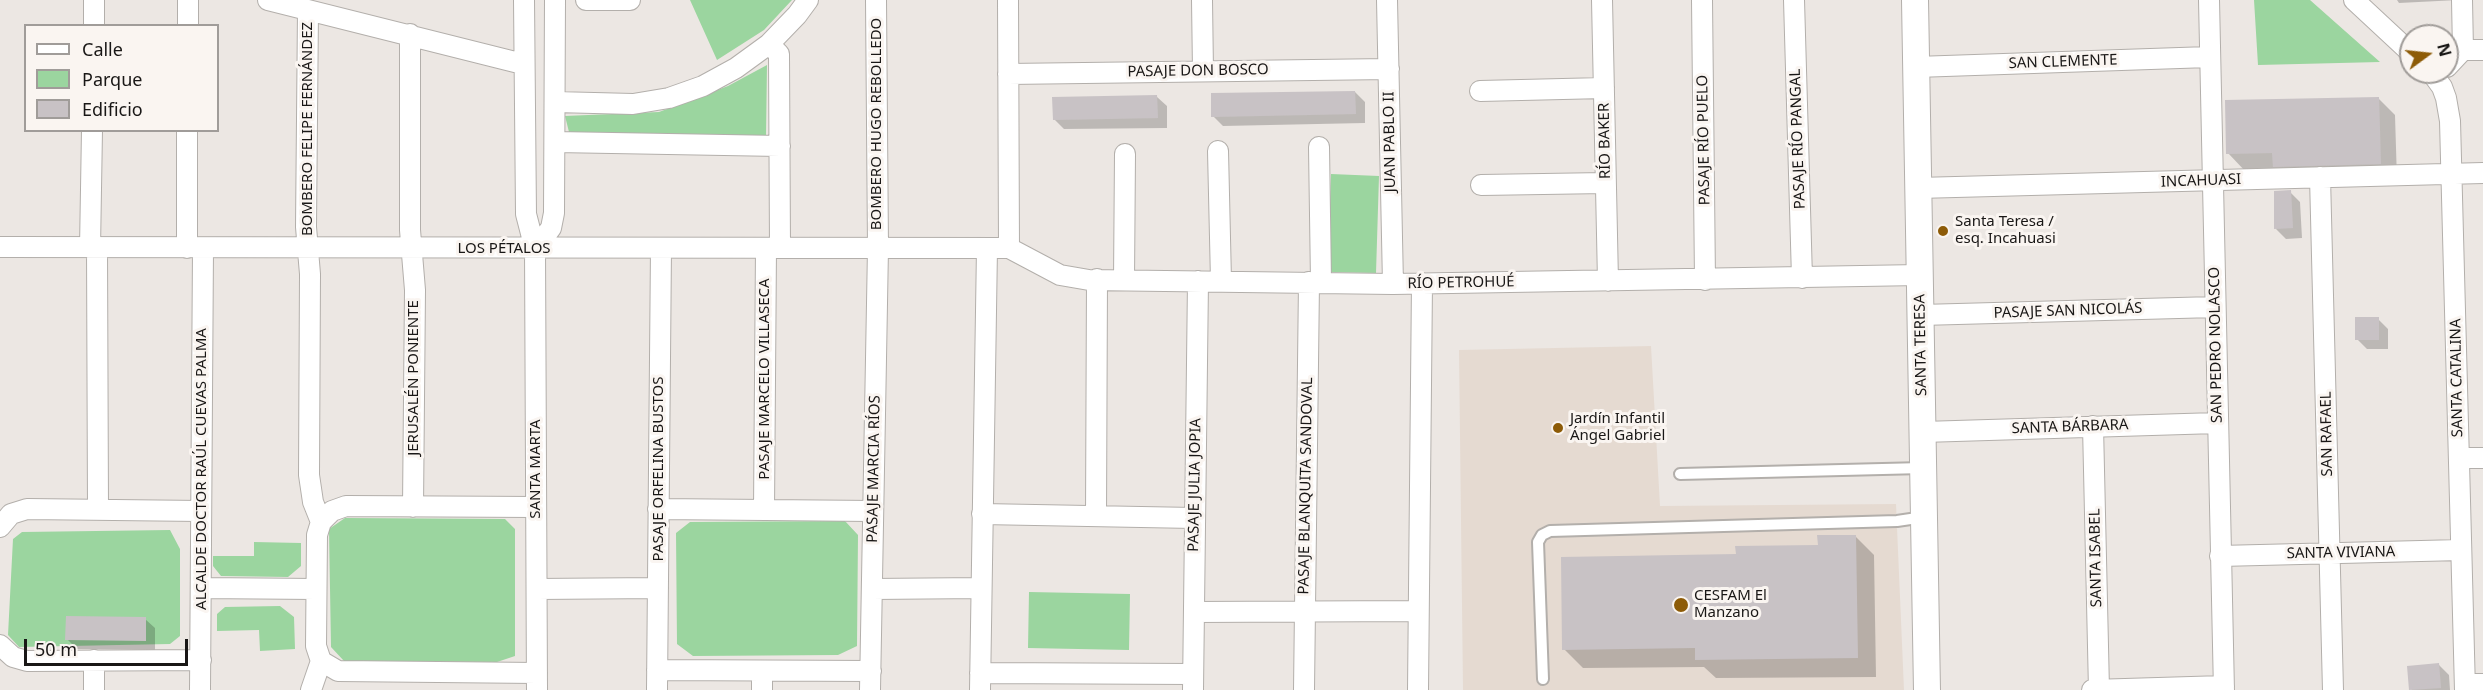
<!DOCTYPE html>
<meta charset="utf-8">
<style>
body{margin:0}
#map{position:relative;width:2483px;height:690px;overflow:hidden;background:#ece7e3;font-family:"Noto Sans",sans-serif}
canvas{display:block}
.legend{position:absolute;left:24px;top:24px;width:195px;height:108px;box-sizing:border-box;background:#faf5f1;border:2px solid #a09c99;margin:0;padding:8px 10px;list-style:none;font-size:18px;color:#191716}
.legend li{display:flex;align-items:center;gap:12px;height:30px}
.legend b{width:30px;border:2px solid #a09c99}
.north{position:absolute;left:2399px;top:24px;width:60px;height:60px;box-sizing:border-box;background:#faf5f1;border:2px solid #a09c99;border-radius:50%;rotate:75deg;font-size:16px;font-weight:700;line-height:24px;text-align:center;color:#191716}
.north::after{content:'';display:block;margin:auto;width:21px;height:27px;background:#8d5b07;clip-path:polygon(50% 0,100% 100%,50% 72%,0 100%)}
.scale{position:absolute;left:24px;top:639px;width:164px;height:27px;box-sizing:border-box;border:3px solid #191716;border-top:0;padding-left:8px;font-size:18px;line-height:21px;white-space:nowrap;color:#191716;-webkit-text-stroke:4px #faf5f1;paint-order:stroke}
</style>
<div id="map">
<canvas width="2483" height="690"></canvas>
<ul class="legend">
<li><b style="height:8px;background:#fff"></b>Calle</li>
<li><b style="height:16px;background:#9bd59f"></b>Parque</li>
<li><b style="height:16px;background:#c8c2c5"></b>Edificio</li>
</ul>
<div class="north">N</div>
<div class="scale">50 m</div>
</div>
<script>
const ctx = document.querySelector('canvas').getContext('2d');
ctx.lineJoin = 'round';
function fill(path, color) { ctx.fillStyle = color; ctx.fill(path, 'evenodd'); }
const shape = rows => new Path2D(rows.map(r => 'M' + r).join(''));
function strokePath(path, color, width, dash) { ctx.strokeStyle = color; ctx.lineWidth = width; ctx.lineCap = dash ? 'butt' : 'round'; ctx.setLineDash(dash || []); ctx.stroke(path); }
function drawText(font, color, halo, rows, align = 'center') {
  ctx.font = font + ' "Noto Sans",sans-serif'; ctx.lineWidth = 6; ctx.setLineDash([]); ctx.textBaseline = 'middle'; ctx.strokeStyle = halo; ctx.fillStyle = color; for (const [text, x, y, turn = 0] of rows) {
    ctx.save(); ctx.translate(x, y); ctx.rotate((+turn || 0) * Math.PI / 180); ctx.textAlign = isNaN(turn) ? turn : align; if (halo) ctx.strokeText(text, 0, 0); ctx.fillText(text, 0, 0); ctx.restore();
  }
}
const built = shape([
 [1651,346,1660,506,1896,504,1904,690,1463,690,1459,350]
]);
const green = shape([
 [690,0,792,0,764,30,717,60],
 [2254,0,2310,0,2380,62,2258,65],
 [767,65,766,136,569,132,565,116,659,112,728,86],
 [1331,174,1379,176,1376,273,1328,272],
 [345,518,505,519,515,529,515,656,497,662,344,661,331,647,329,529],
 [845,521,858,535,857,646,838,655,693,656,677,644,676,533,690,522],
 [170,530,180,549,180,636,170,644,19,647,8,635,13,539,22,532],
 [254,542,301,543,301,566,288,577,221,576,213,566,213,556,254,556],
 [1029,592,1130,594,1129,650,1028,648],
 [280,606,294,617,295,649,260,651,259,630,217,631,217,614,225,607]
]);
const shadow = shape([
 [2397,0,2458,0,2399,3],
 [1355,92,1365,102,1365,123,1223,126,1213,116],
 [1157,97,1167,106,1167,128,1064,129,1054,119],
 [2378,98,2395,115,2397,180,2245,171,2228,153],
 [2290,192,2300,202,2302,238,2286,239,2276,229],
 [2378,319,2388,329,2388,349,2367,349,2357,339],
 [1855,536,1874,555,1876,677,1716,678,1704,667,1583,668,1564,649,1737,555,1819,547],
 [145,619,155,628,155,650,77,649,67,639],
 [2439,665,2449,675,2450,690,2411,690]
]);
const building = shape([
 [1355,91,1356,114,1211,117,1211,93],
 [1157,95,1158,118,1053,120,1052,97],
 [2379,97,2381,164,2273,167,2272,153,2226,154,2225,100],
 [2291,190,2293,228,2274,229,2274,191],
 [2355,317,2379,317,2379,340,2355,340],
 [1817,535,1856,535,1858,658,1695,660,1695,648,1562,650,1561,557,1736,554,1735,546,1818,545],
 [66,616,146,617,146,641,65,640],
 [2439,663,2441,688,2409,690,2407,666]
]);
const service = shape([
 [1680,474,1923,468],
 [1543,679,1538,542,1542,535,1550,531,1897,521,1924,517]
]);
const minor = shape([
 [268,0,523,64],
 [524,0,526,214,535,249,537,690],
 [586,0,630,0],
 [1008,0,1009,248],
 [1202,0,1203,71],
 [1387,0,1393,284],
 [1602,0,1608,281],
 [1702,0,1705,280],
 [1794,0,1802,278],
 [2209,0,2224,690],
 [2354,0,2411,53],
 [308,10,306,227,310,274,309,475,313,502,321,522],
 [94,26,94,0],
 [188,26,188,0],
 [410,34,410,230,415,290,413,507],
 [769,44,779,54,780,248],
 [2463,50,2483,50],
 [1916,67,2209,57],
 [2447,67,2463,50,2462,0],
 [2431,72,2442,87,2446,98,2450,121,2465,690],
 [1008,74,1389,69],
 [1480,91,1604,88],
 [555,102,633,104,669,98,703,86,736,68,769,44,797,15,808,0],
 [556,142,780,146],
 [1319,147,1321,282],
 [1218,151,1221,281],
 [2320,177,2333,690],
 [1481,185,1605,183],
 [1918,188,2483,173],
 [0,247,1009,248,1060,275,1089,280,1393,284,1920,275],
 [90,248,92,130],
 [97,248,98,510],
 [187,248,187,130],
 [535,249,551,228,554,213,555,0],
 [1124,280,1125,154],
 [1921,315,2215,307],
 [2093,426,2099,690],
 [1923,432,2217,423],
 [2459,458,2483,458],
 [536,507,346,506,332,511,321,522,317,535,316,646,321,661,338,671,537,673],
 [658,509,873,511],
 [764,510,766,248],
 [982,514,1194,518],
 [1096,516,1097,279],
 [0,527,11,514,27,509,201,511],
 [2220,556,2461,550],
 [201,588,316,589],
 [537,589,658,588],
 [872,589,981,588],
 [1194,612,1418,611],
 [0,645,13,657,27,661,201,660],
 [657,670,871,671],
 [980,673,1193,674],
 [2465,684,2483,684],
 [94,690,94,660],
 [200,690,203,249],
 [311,690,321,661],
 [657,690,661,248],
 [762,690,762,671],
 [870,690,878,248,876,0],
 [980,690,987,248],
 [1193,690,1198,281],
 [1304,690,1309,282],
 [1418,690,1422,283],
 [2092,690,2224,686]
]);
const tertiary = shape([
 [1915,0,1927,690]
]);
const markers = [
 [1943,231,6,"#8d5b07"],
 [1558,428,6,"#8d5b07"],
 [1681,605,8,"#8d5b07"]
];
const streetNames = [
 ["SAN CLEMENTE",2063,62,-2],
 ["PASAJE DON BOSCO",1198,71,-1],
 ["BOMBERO HUGO REBOLLEDO",877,124,-90],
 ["BOMBERO FELIPE FERNÁNDEZ",308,129,-90],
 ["PASAJE RÍO PANGAL",1798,139,-92],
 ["PASAJE RÍO PUELO",1704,140,-91],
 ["RÍO BAKER",1605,141,-91],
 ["JUAN PABLO II",1390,142,-91],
 ["INCAHUASI",2201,181,-2],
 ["LOS PÉTALOS",504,249],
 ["RÍO PETROHUÉ",1461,283,-1],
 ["PASAJE SAN NICOLÁS",2068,311,-2],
 ["SANTA TERESA",1921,345,-91],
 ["SAN PEDRO NOLASCO",2216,345,-91],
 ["JERUSALÉN PONIENTE",414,378,-90],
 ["SANTA CATALINA",2457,378,-91],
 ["PASAJE MARCELO VILLASECA",765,379,-90],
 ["SANTA BÁRBARA",2070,427,-2],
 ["SAN RAFAEL",2327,434,-91],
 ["ALCALDE DOCTOR RAÚL CUEVAS PALMA",202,469,-90],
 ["SANTA MARTA",536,469,-90],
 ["PASAJE ORFELINA BUSTOS",659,469,-90],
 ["PASAJE MARCIA RÍOS",874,469,-89],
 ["PASAJE JULIA JOPIA",1195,485,-89],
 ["PASAJE BLANQUITA SANDOVAL",1306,486,-89],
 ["SANTA VIVIANA",2341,553,-1],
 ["SANTA ISABEL",2096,558,-91]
];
const poiNames = [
 ["Santa Teresa /",1955,222],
 ["esq. Incahuasi",1955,239],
 ["Jardín Infantil",1570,419],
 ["Ángel Gabriel",1570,436],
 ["CESFAM El",1694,596],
 ["Manzano",1694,613]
];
fill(built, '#e5dad1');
fill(green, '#9bd59f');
fill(shadow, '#0003');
fill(building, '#c8c2c5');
strokePath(service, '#b3afab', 14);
strokePath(minor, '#b3afab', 22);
strokePath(tertiary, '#b3afab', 28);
strokePath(service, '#fff', 10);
strokePath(minor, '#fff', 20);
strokePath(tertiary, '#fff', 26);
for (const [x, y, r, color] of markers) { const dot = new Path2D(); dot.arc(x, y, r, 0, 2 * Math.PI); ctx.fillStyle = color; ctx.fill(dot); strokePath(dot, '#faf5f1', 2); }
drawText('15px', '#191716', '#faf5f1', streetNames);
drawText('15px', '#191716', '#faf5f1', poiNames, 'left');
</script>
